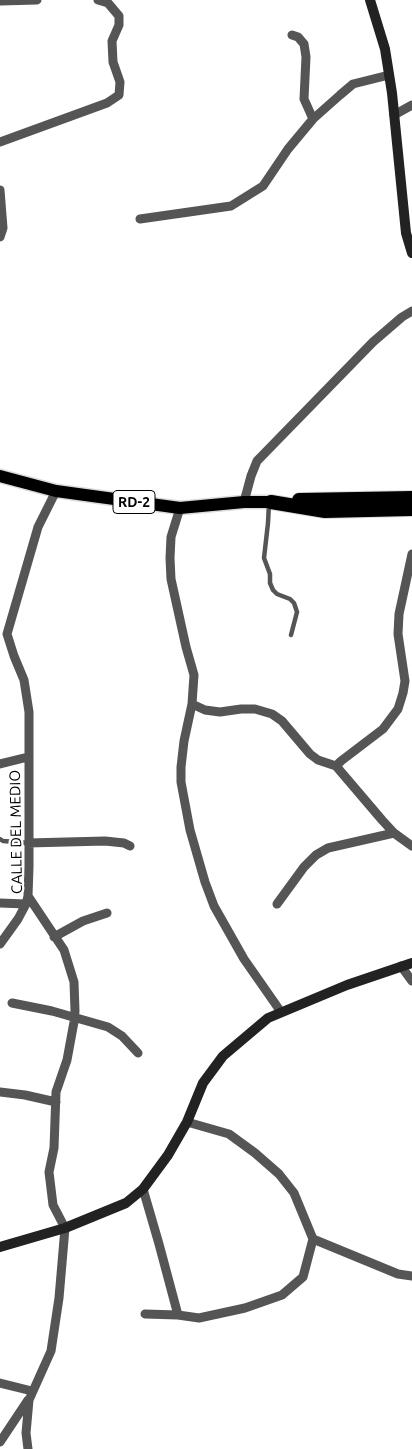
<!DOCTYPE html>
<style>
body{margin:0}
canvas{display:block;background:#fff}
</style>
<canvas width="412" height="1449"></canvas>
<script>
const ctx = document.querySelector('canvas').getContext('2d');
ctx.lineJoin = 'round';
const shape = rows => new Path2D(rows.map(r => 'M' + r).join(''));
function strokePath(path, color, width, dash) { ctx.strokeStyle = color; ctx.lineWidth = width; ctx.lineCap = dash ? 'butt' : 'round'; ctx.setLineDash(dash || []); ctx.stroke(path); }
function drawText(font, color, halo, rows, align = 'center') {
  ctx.font = font + ' Ubuntu,sans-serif'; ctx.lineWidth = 4.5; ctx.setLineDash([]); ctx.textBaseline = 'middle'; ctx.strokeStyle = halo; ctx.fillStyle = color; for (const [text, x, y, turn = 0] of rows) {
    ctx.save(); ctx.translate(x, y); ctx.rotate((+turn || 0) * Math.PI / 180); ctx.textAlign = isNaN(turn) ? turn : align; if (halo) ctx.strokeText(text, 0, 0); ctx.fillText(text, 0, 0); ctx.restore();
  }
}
const service = shape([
 [269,503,268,523,264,558,270,574,270,583,273,590,277,594,290,599,294,603,297,612,291,635],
 [0,839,3,841,28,843]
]);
const minor = shape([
 [0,1,37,0],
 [292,35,298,37,304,44,306,57,304,99,313,119],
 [394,115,412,105],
 [0,142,107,103,119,95,120,82,113,62,112,41,119,25,119,16,108,3,98,0],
 [0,190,3,228,0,237],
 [140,219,231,206,263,186,288,149,313,119,340,95,353,84,389,75],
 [244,502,251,476,257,461,373,342,402,317,412,311],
 [180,508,171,537,170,558,171,579,186,647,194,675,192,704,184,741,181,767,181,782,190,830,205,882,214,906,244,959,281,1012],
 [192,704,205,710,220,712,241,709,255,709,272,714,282,721,310,754,318,760,336,766,382,820,394,833,412,846],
 [0,764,28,757],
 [336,766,341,761,383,729,398,709,403,693,405,681,398,634,399,614,412,554],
 [28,843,105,841,124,843,130,846],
 [0,903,26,904],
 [277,904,304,867,316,855,328,848,394,833],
 [54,937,83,921,107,913],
 [0,944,18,919,26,904,28,896],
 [401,966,412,981],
 [12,1003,52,1011,108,1027,122,1036,138,1053],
 [0,1092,25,1095,56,1102],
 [143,1189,159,1244,178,1315],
 [313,1239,398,1274,412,1276],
 [145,1314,178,1315,199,1318,245,1308,282,1295,303,1277,313,1239,294,1193,279,1174,255,1153,229,1134,187,1122],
 [0,1383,32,1391],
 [0,1442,28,1400],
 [28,1449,26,1433,29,1400,51,1351,59,1298,65,1228,53,1205,49,1172,54,1148,56,1092,67,1060,74,1022,75,1011,74,982,64,950,28,896,29,867,29,712,24,680,14,656,7,634,38,527,56,491]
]);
const secondary = shape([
 [370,0,385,49,392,93,406,233,412,253],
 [0,1247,65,1228,126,1203,143,1189,168,1155,187,1122,203,1083,223,1056,268,1018,347,985,412,963]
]);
const primary = shape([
 [0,476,56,491,180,508,244,502,271,502]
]);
const trunk = shape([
 [299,500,412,498],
 [271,502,325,511,412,509]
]);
const shields = [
 [134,502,42]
];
const shieldNames = [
 ["RD-2",134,502]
];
const streetNames = [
 ["CALLE DEL MEDIO",16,832,-91]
];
strokePath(primary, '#dbdbdb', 15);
strokePath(trunk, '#dbdbdb', 16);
strokePath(service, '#555', 4.5);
strokePath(minor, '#555', 9);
strokePath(secondary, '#222', 10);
strokePath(primary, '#000', 12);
strokePath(trunk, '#000', 14);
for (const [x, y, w] of shields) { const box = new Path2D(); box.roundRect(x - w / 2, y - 11.5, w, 23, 4); ctx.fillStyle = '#fff'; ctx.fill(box); strokePath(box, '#000', 1); }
drawText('bold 14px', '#000', null, shieldNames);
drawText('15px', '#000', '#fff', streetNames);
</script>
